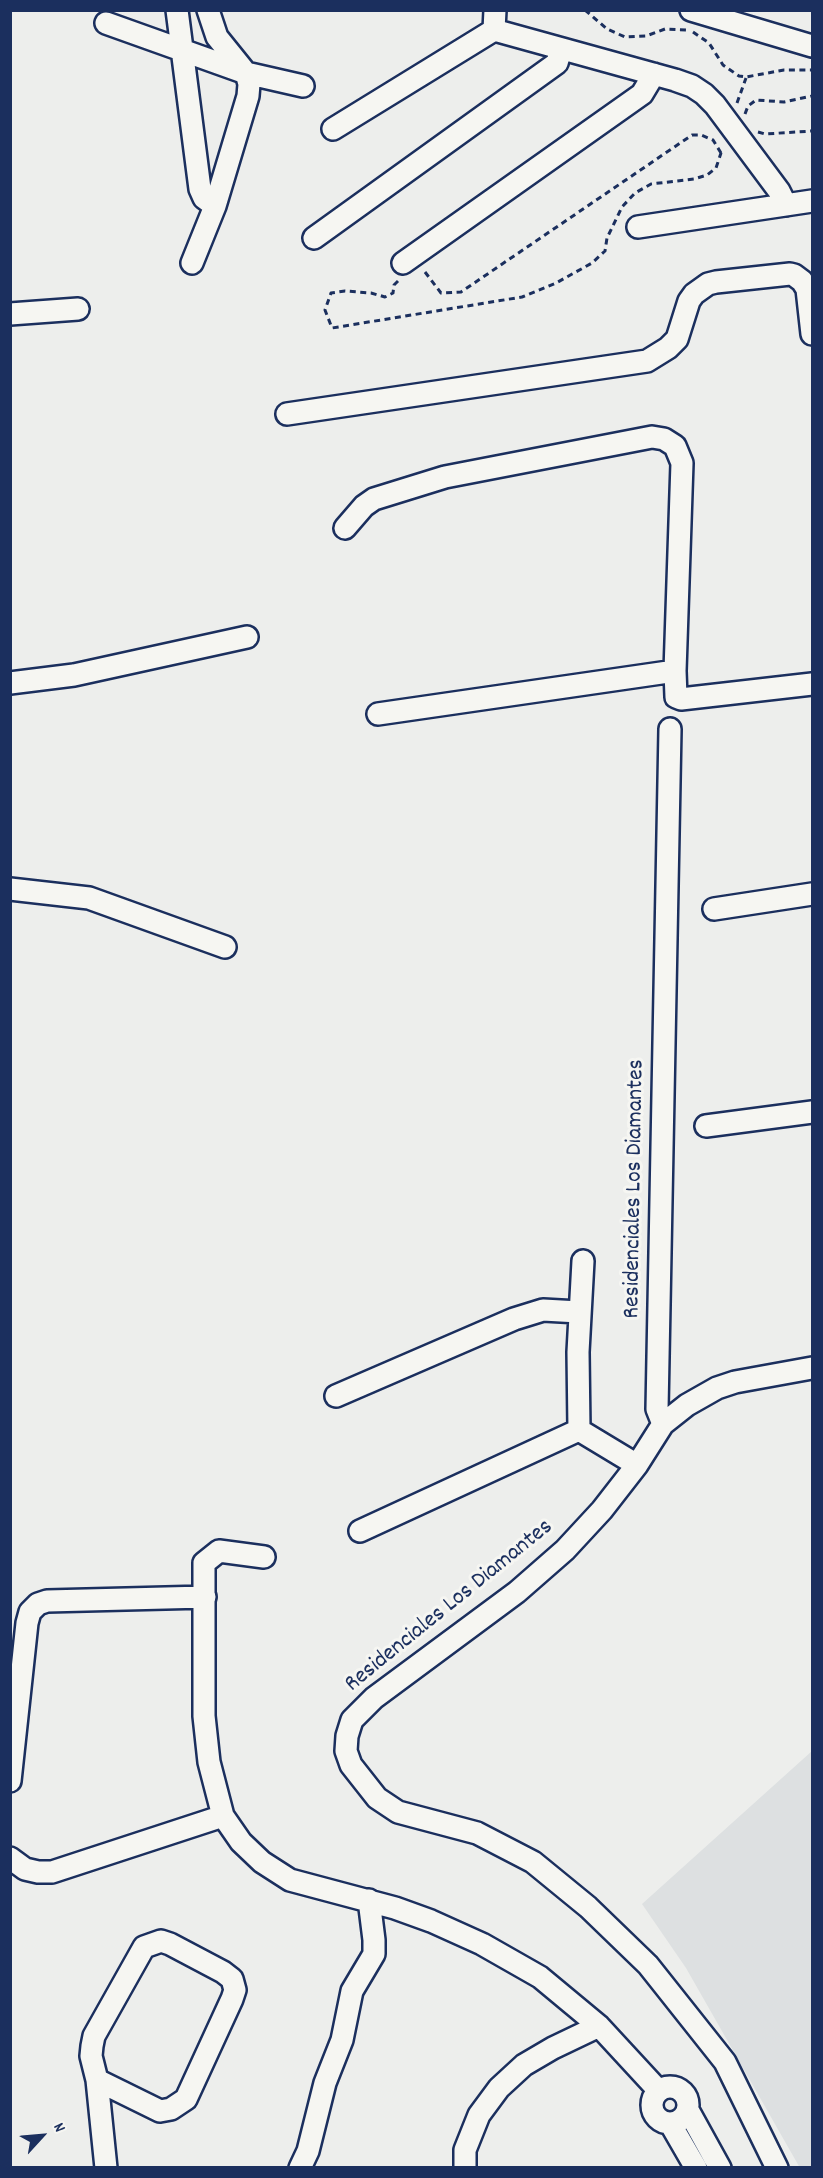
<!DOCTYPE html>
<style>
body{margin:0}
#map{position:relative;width:823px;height:2178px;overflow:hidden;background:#edeeec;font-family:Dekko,sans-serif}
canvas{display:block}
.frame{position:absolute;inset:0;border:12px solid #1b2f5e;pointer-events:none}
.north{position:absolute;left:12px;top:2106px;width:60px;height:60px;-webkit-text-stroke:4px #f6f6f2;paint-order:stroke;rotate:64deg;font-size:16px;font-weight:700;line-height:24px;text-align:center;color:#1b2f5e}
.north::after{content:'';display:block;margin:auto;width:21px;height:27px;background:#1b2f5e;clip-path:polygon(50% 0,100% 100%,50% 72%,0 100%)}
</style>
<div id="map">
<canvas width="823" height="2178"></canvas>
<div class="frame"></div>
<div class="north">N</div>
</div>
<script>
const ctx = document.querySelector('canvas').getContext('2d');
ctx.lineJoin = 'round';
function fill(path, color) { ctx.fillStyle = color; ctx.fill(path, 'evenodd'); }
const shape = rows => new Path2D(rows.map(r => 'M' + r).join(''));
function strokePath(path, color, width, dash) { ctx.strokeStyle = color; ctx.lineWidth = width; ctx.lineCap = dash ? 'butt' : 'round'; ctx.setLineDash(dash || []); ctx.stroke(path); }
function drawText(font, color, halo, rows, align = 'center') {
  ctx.font = font + ' Dekko,sans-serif'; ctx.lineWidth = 6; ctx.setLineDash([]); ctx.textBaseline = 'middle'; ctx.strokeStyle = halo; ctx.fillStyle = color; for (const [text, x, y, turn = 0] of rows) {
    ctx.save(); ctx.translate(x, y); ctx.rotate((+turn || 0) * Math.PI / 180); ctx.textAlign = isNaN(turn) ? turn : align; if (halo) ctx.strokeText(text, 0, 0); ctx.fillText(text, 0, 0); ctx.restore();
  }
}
const built = shape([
 [812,1751,812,2167,800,2168,686,1968,642,1904]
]);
const path = shape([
 [585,10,607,29,625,37,646,36,665,29,687,30],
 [693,32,709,43,723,65,739,76,746,77,784,70,812,70],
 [737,103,746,78],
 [745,114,748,106,756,100,784,102,812,96],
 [758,132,765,134,812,131],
 [425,272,441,293,461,292,692,135,701,135,713,140,721,153],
 [398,281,394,285,393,293,385,297,371,293,345,291,331,293,325,310,332,328,522,297,556,283,592,263,605,251,607,238,622,207,635,193,651,184,694,179,707,175,716,168,721,153,724,151]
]);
const minor = shape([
 [177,10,200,189,204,198,215,206],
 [495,10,494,30,675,80,692,86,704,94,715,105,779,191,786,205],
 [691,10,812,46],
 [106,23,246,73,303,86],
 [333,129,494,30],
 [638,227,812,201],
 [314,238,557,63,561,49],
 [192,263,215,206,248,96,249,84,246,73,217,37,208,10],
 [403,263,642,94,654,74],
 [10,314,78,309],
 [287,414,647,361,668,348,677,339,689,301,694,294,708,284,716,282,790,274,794,275,802,281,807,289,812,334],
 [345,528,364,506,374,499,445,477,652,437,664,439,675,446,682,463,675,671,676,697,681,699,812,684],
 [10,683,74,675,247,637],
 [378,714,675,671],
 [10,889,89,898,225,947],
 [714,909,812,894],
 [706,1126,812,1112],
 [336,1396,514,1319,543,1310,579,1312],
 [663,1424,657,1409,670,729],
 [579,1430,578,1352,583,1261],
 [360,1531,579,1430,637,1465],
 [264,1557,219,1551,204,1563,204,1716,209,1762,223,1816,241,1842,262,1862,290,1880,395,1908,431,1921,482,1944,540,1977,599,2026,659,2091],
 [10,1781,27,1623,30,1612,38,1604,47,1601,205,1597],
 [10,1858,25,1869,38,1872,52,1872,223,1816],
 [97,2080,160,2111,171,2109,186,2099,232,1999,235,1990,232,1979,223,1972,170,1944,161,1941,144,1947,94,2036,92,2046,91,2056,97,2080,106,2168],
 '652 2105a18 18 0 1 1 36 0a18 18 0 1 1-36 0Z',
 [688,2110,720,2168],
 [670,2123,696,2168],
 [300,2168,308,2151,325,2083,342,2040,352,1991,374,1954,374,1940,369,1900],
 [465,2168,465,2150,479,2115,499,2088,524,2065,553,2048,599,2026],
 [777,2168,725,2062,648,1965,588,1907,533,1862,477,1833,398,1812,377,1798,351,1765,346,1751,347,1736,352,1720,374,1698,517,1592,565,1550,602,1510,637,1465,663,1424,687,1405,717,1388,735,1382,812,1368]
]);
const streetNames = [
 ["Residenciales Los Diamantes",636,1189,-89],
 ["Residenciales Los Diamantes",450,1607,-39]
];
fill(built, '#dde0e1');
strokePath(minor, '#1b2f5e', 26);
strokePath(path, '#1b2f5e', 3, [6, 4.5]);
strokePath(minor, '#f6f6f2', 21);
drawText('24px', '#1b2f5e', '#f6f6f2', streetNames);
</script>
